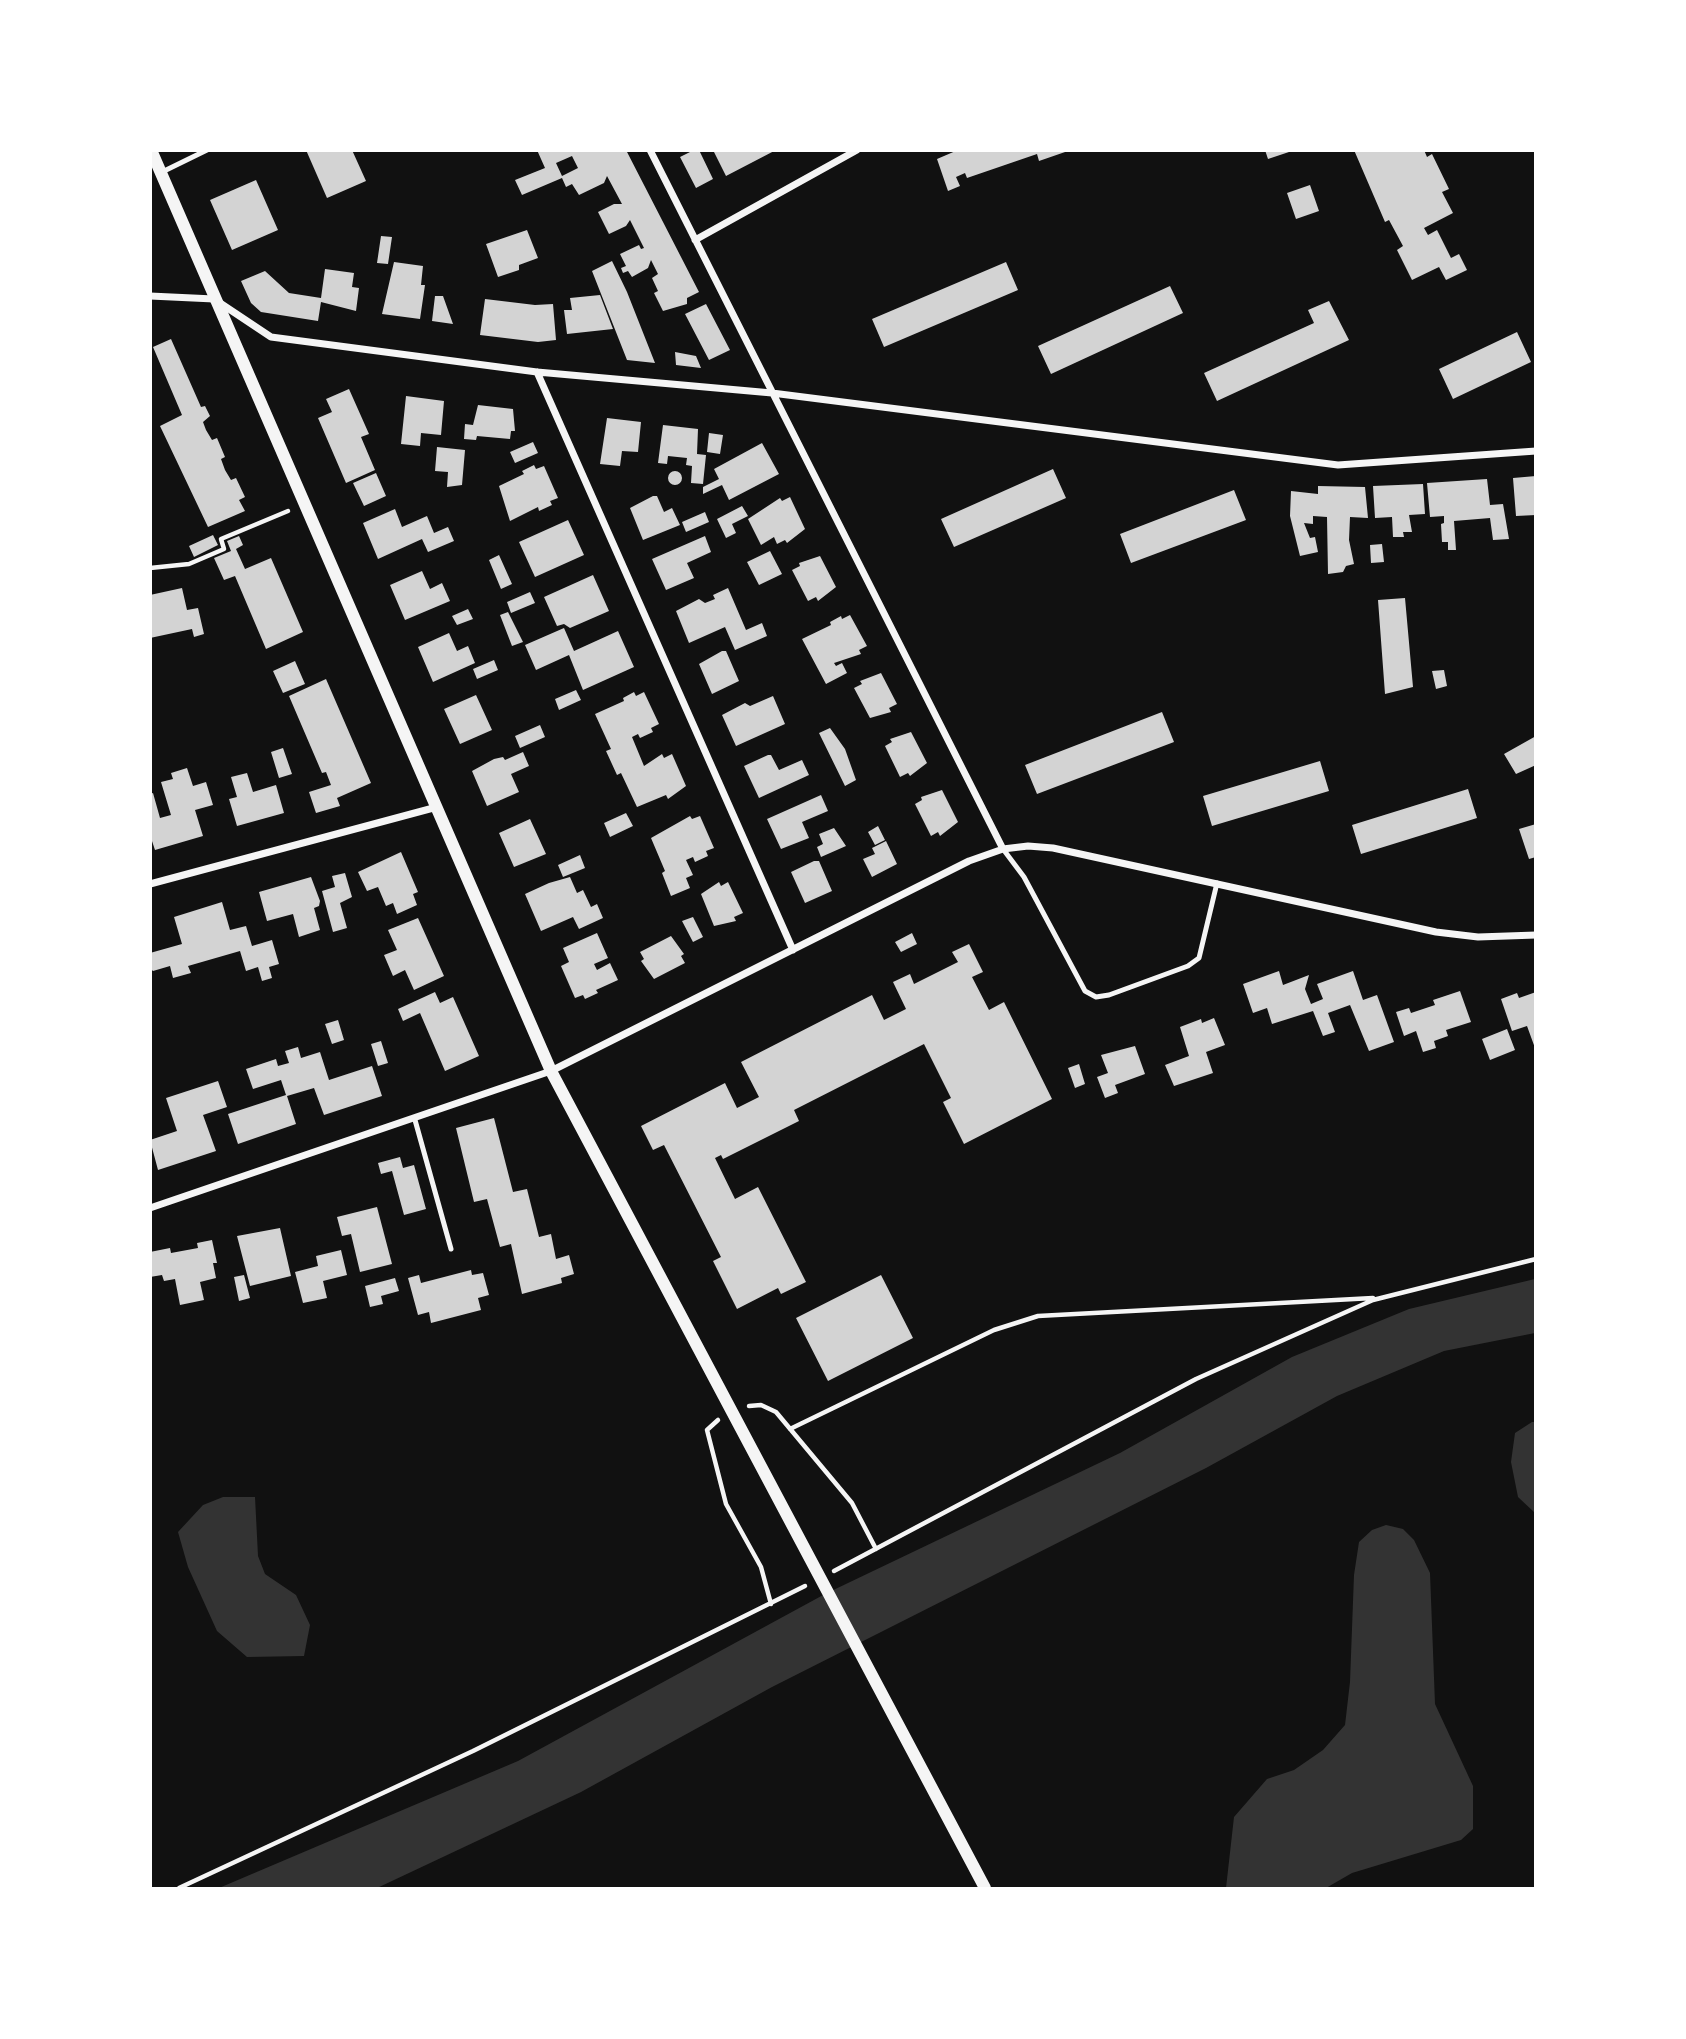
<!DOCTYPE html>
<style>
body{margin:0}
#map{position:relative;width:1686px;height:2039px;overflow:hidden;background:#111;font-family:Karla,sans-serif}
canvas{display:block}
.frame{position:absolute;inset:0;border:152px solid #fff;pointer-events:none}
</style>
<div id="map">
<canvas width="1686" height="2039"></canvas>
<div class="frame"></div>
</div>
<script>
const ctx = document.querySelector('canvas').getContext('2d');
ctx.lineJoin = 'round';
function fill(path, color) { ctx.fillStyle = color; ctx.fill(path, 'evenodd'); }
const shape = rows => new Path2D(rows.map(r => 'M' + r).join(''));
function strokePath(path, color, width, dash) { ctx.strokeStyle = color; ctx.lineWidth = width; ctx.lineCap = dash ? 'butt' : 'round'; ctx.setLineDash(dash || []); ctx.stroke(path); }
const water = shape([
 [1535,1279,1535,1333,1444,1351,1337,1396,1206,1468,772,1687,581,1792,377,1888,219,1888,518,1761,825,1594,1120,1453,1292,1357,1409,1309],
 [1532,1422,1536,1422,1535,1513,1518,1497,1511,1462,1515,1433],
 [223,1497,255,1497,258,1556,265,1574,296,1595,310,1625,304,1656,247,1657,217,1631,188,1567,178,1532,203,1505],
 [1386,1525,1403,1529,1414,1540,1430,1573,1435,1704,1473,1786,1473,1829,1461,1840,1352,1873,1326,1888,1226,1888,1234,1817,1267,1779,1294,1770,1323,1750,1345,1725,1350,1682,1354,1575,1359,1542,1372,1530]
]);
const building = shape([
 [306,150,352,150,366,181,327,198],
 [537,150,626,150,699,292,687,298,687,304,663,311,654,293,658,291,652,278,658,274,651,260,648,268,632,277,628,271,623,273,621,268,626,266,620,254,639,245,641,249,644,248,630,220,626,226,609,234,598,212,614,204,622,204,607,176,604,183,579,195,572,184,566,187,562,178,522,195,515,180,545,168],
 [572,156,578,168,562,176,556,163],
 [694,150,699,150,713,179,696,188,680,157],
 [713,150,776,150,726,176],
 [958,150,1068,150,1068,151,1039,161,1037,154,967,178,965,173,956,177,960,186,948,191,937,159],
 [1265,150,1292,150,1292,151,1268,159],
 [1354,150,1424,150,1427,157,1432,154,1449,189,1442,192,1453,213,1424,228,1428,235,1437,230,1451,258,1459,254,1467,270,1446,280,1439,267,1412,280,1397,250,1403,246,1389,220,1385,222],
 [256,180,278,230,232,250,210,200],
 [1310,185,1319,211,1296,219,1287,193],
 [527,230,538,258,519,265,519,270,498,277,486,244],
 [381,236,392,237,388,264,377,263],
 [612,261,627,292,655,363,627,360,592,271],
 [394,262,423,266,421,285,425,285,420,319,382,314],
 [1006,262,1018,290,884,347,872,319],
 [325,269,354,273,352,287,359,288,356,311,321,302,318,321,261,312,251,303,241,281,265,271,289,293,321,298],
 [1170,286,1183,313,1051,374,1038,346],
 [600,295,613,329,567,334,564,310,572,310,570,298],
 [435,296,443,296,453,324,432,321],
 [485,299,535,305,553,304,556,340,538,342,480,335],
 [1329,301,1349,340,1217,401,1204,373,1314,323,1308,310],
 [706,304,730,350,709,360,685,314],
 [1517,332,1531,362,1453,399,1439,369],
 [171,339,201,407,205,406,210,416,203,422,206,430,212,440,217,438,225,457,221,459,225,470,231,480,236,478,245,497,239,500,245,511,208,527,160,426,182,415,153,347],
 [675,352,696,356,701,368,676,365],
 [349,389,369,434,361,437,375,470,346,483,318,418,332,412,326,399],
 [406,396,444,401,441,435,421,433,420,446,401,444],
 [478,405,513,409,515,431,511,431,510,439,477,436,476,440,464,439,465,424,473,425],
 [607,418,641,422,638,452,622,451,620,466,600,464],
 [663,425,698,429,697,454,706,455,703,484,691,483,692,466,686,465,687,458,668,456,667,464,658,463],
 [709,433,723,435,720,454,707,452],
 [533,442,538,453,515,463,510,452],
 [762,443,779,474,729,500,722,485,703,494,703,487,719,479,714,469],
 [437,447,465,450,462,485,447,487,448,472,435,471],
 [534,465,536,469,544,466,558,498,550,501,552,505,539,511,538,507,510,521,499,486,524,474,522,471],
 [1053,469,1066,498,954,547,941,519],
 '668 478a7 7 0 1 1 14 0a7 7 0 1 1-14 0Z',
 [376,473,386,496,364,506,353,483],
 [1536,476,1536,515,1516,516,1513,478],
 [1487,479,1490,505,1503,504,1509,539,1493,540,1490,518,1454,521,1456,550,1448,550,1448,542,1442,542,1441,524,1444,523,1444,516,1430,517,1427,483],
 [1423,484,1425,514,1409,515,1412,532,1403,532,1404,537,1393,537,1392,517,1375,518,1373,486],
 [1318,486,1365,487,1368,518,1350,517,1349,540,1354,564,1346,566,1343,572,1328,574,1327,517,1313,516,1313,524,1304,523,1310,538,1315,537,1318,552,1300,556,1290,516,1291,491,1318,494],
 [1234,490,1246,520,1131,563,1120,534],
 [653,496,657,496,664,512,672,508,680,525,643,540,630,508],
 [790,497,805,529,787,543,785,540,777,544,774,537,761,545,748,519,780,498,782,501],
 [742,506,748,516,732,524,736,533,726,538,717,519],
 [395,509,402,527,427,516,434,533,448,527,454,541,428,552,422,539,378,559,363,523],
 [705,512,709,522,686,532,682,522],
 [568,520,584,555,535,577,519,542],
 [213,535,218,545,194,557,189,546],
 [239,536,243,545,236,549,245,569,271,558,303,632,266,649,235,576,224,580,214,558,231,551,227,541],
 [705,536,711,552,687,563,694,578,666,590,652,559],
 [1382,544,1384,562,1371,563,1370,545],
 [770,551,782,574,759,585,747,562],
 [499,555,512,584,501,589,489,560],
 [820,556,836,587,818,601,816,597,808,601,792,570,800,566,799,563],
 [422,571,430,589,442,583,450,601,405,620,390,585],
 [593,575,609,611,570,628,564,624,557,626,544,597],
 [182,588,187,610,198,608,204,634,194,637,192,629,150,638,150,595],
 [728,588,746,630,762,623,767,636,735,650,725,627,689,643,676,611,699,599,705,603,715,599,713,595],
 [530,592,535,603,511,613,507,602],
 [1405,598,1413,687,1385,694,1378,600],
 [468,609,473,619,457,625,452,616],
 [508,612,523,642,512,646,500,615],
 [850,615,867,646,859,650,861,654,834,663,836,666,842,663,847,673,826,684,802,639,831,625,830,622,841,616,842,619],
 [564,628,574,651,618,631,634,667,583,690,569,655,536,670,525,645],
 [449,633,457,651,468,646,475,663,433,682,418,647],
 [722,651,726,651,739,681,712,694,699,664],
 [494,660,498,670,477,679,473,669],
 [295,661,305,684,283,693,273,671],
 [1444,670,1447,686,1436,689,1432,671],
 [881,673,897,704,889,708,891,712,870,718,854,688,862,684,860,681],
 [326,679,371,783,337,798,340,806,316,813,309,792,331,785,326,772,322,773,289,696],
 [576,690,581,700,559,710,555,699],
 [634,692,636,696,644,692,659,724,651,728,653,732,640,738,638,734,632,737,644,766,662,754,664,758,672,754,686,786,668,799,666,795,637,807,621,773,617,775,606,751,611,749,595,714,624,701,623,698],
 [476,695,492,730,460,744,444,709],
 [773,696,785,724,736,746,722,715,745,703,750,706],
 [1162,712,1174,742,1037,794,1025,765],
 [540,725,545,737,520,748,515,736],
 [830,728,845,749,856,780,845,786,819,733],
 [911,732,927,763,910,776,908,773,900,777,885,746,892,742,890,739],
 [1536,736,1536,765,1516,774,1504,754],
 [283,748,292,774,279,778,271,752],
 [523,752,529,766,511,774,519,792,487,806,472,771,494,759,503,757,505,760],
 [768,755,771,755,779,770,802,760,809,775,759,798,744,766],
 [1320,761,1329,791,1212,826,1203,796],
 [187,768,193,786,206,782,213,805,195,810,203,836,155,850,150,835,150,794,153,793,160,818,171,815,161,782,173,779,171,773],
 [247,773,253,792,276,785,284,813,237,826,229,799,237,797,231,777],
 [1468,789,1477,818,1361,854,1352,825],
 [942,790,958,822,940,836,938,832,931,836,915,804,922,800,921,797],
 [821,795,828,811,802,822,809,838,781,849,767,819],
 [626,813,633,826,610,837,604,823],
 [690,816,692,819,700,816,714,848,706,851,708,856,695,862,693,857,686,860,693,875,686,878,690,888,671,896,662,873,665,871,651,838],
 [530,819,546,854,514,867,499,833],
 [1536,824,1536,857,1529,859,1519,829],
 [878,826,885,840,875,845,868,832],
 [834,828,846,846,821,857,817,847,823,844,819,834],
 [886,841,897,864,872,877,863,859,875,854,872,848],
 [401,852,418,892,413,894,417,905,397,914,393,903,386,906,378,887,367,891,358,872],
 [580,855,585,868,563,877,558,865],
 [814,861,819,861,832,891,805,903,791,872],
 [345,873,352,897,340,903,347,928,333,932,322,891,335,887,332,876],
 [311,877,320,901,319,906,314,908,320,930,299,937,293,914,267,921,259,892],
 [570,877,577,893,583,890,591,907,597,904,603,918,579,929,573,917,541,931,525,894,549,883],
 [719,882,721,886,728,882,743,913,734,917,736,921,714,926,701,894],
 [222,902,230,930,246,926,252,946,272,940,279,964,269,967,272,978,262,981,258,967,246,971,240,951,188,966,191,973,173,978,170,966,153,971,150,968,150,953,182,944,174,917],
 [693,917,703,937,693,942,682,921],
 [418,918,444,976,414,990,405,970,393,976,384,955,397,950,388,930],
 [597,933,608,958,594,964,597,970,610,963,618,980,596,990,598,993,585,999,583,995,575,998,561,966,569,962,563,948],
 [912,933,917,944,901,952,895,942],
 [671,936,684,954,681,956,685,963,654,979,641,961,644,959,640,952],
 [969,944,983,972,972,977,989,1010,1004,1002,1052,1099,964,1144,943,1102,951,1098,924,1044,794,1110,799,1121,723,1159,721,1155,715,1158,735,1199,758,1187,806,1282,781,1294,778,1288,737,1309,713,1261,721,1257,664,1145,653,1150,641,1126,725,1083,737,1108,759,1097,741,1062,872,995,884,1020,906,1009,893,982,910,974,914,984,958,962,952,952],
 [1279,971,1283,985,1309,975,1305,989,1311,1004,1323,999,1317,984,1353,971,1363,1000,1377,995,1394,1042,1369,1051,1350,1005,1328,1013,1335,1032,1323,1036,1313,1011,1272,1024,1267,1008,1253,1013,1243,984],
 [1460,991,1471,1022,1446,1030,1448,1036,1434,1041,1436,1048,1423,1052,1416,1031,1404,1036,1396,1012,1409,1008,1411,1013,1435,1005,1433,1000],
 [435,992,440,1003,453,997,479,1056,445,1071,420,1013,403,1021,398,1009],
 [1536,992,1536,1047,1535,1048,1527,1026,1512,1031,1501,999,1517,993,1519,998],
 [1214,1018,1225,1045,1206,1052,1213,1073,1174,1086,1165,1065,1189,1056,1180,1027,1201,1019,1202,1023],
 [338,1020,344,1040,332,1044,325,1024],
 [1507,1029,1515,1050,1490,1060,1482,1039],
 [381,1041,388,1063,378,1066,371,1044],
 [1135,1046,1145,1074,1115,1085,1118,1093,1105,1098,1097,1077,1108,1073,1101,1055],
 [298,1047,301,1058,320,1052,329,1080,372,1066,382,1096,324,1115,314,1088,287,1096,296,1124,238,1144,228,1114,286,1095,281,1080,253,1089,246,1069,276,1059,278,1066,289,1063,285,1051],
 [1079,1064,1085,1084,1075,1088,1068,1068],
 [218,1081,227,1107,203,1115,216,1151,158,1170,150,1140,177,1131,166,1098],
 [494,1118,513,1192,527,1189,539,1237,551,1234,556,1259,569,1255,574,1274,561,1278,562,1283,522,1294,511,1244,500,1247,487,1199,474,1202,456,1128],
 [400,1157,403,1168,414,1165,426,1209,404,1215,392,1171,381,1174,378,1163],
 [377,1207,392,1264,360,1272,351,1234,342,1236,337,1217],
 [280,1228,291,1276,250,1286,237,1236],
 [212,1240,217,1263,213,1263,216,1278,200,1282,204,1300,180,1305,175,1279,164,1281,162,1275,150,1277,150,1252,170,1248,171,1253,198,1248,197,1243],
 [341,1250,347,1275,323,1281,327,1298,303,1303,295,1272,318,1266,316,1256],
 [471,1270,472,1275,483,1273,489,1295,478,1298,481,1310,431,1323,429,1312,418,1315,408,1278,419,1275,421,1283],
 [244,1275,250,1298,239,1301,234,1277],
 [881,1275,913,1338,828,1381,796,1318],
 [395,1278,399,1291,381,1296,383,1304,370,1307,365,1286]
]);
const path = shape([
 [150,568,189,564,224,549,221,539,288,511],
 [749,1406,761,1405,776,1412,852,1503,876,1549],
 [718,1420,707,1430,726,1504,761,1567,771,1604],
 [790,1429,994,1330,1038,1316,1373,1298],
 [834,1571,1196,1379,1373,1300,1536,1259],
 [179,1888,473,1751,805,1586]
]);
const service = shape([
 [160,173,207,150],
 [1003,849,1024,877,1085,991,1096,997,1109,995,1188,966,1199,958,1217,883],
 [415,1120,451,1249]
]);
const minor = shape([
 [650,150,1003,849],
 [695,240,857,150],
 [150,296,214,299,271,337,537,372,772,393,1338,465,1536,451],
 [537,372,793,950],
 [150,884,437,807],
 [150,1208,551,1071,969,861,1003,849,1028,846,1053,848,1436,932,1478,937,1536,935]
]);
const tertiary = shape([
 [151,150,551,1071,985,1888]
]);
fill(water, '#333');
fill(building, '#d3d3d3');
strokePath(path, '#f5f5f5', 4.5);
strokePath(service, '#f5f5f5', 5);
strokePath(minor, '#f5f5f5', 7);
strokePath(tertiary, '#f5f5f5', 12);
</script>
